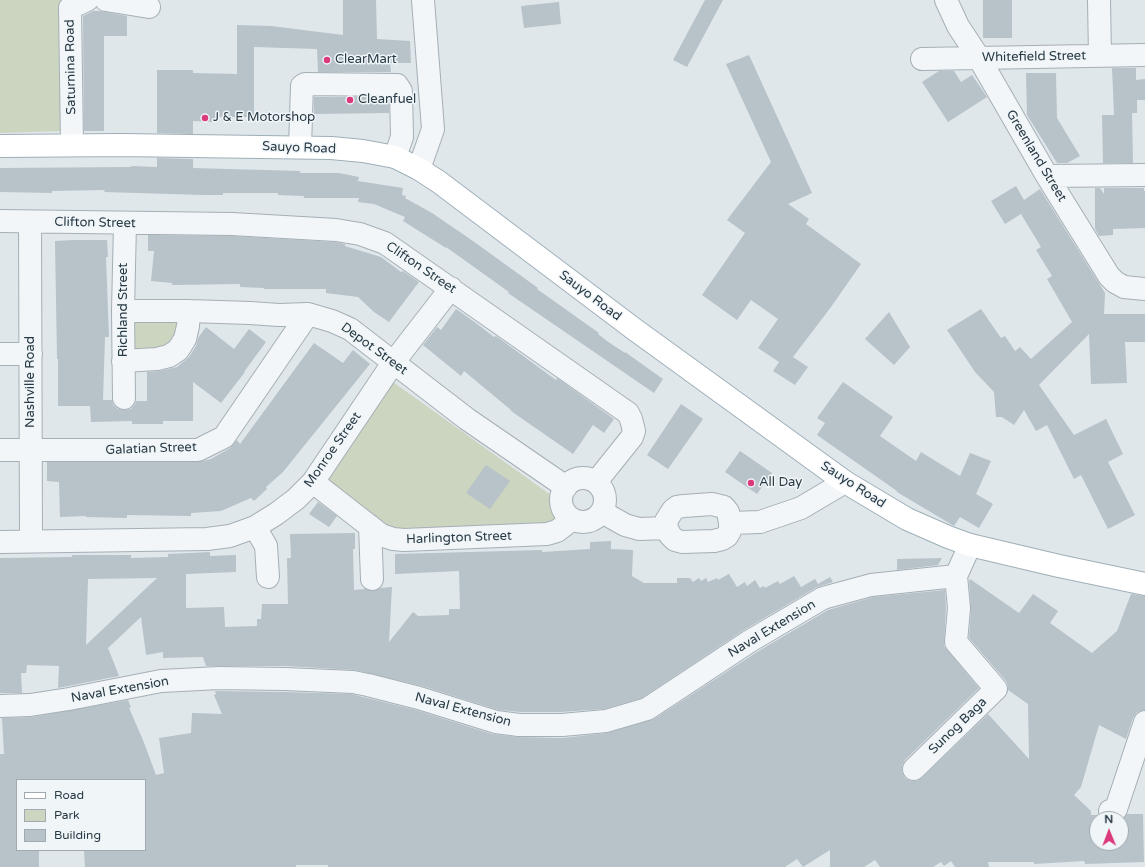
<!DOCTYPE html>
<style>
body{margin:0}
#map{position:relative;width:1145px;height:867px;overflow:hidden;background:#e0e7eb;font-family:"Varela Round",sans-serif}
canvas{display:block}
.legend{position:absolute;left:16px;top:779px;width:130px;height:72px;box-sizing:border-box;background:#f0f5f8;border:1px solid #a0aab0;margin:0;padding:5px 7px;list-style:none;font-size:12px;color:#273944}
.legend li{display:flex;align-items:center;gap:8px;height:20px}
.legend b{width:20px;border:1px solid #a0aab0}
.north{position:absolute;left:1089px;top:811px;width:40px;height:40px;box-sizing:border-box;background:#f0f5f8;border:1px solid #a0aab0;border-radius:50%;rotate:359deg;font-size:11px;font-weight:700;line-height:16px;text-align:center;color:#273944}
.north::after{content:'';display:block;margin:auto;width:14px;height:18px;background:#dc387c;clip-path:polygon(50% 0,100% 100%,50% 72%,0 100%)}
</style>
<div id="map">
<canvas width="1145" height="867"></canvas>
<ul class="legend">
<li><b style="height:5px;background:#fff"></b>Road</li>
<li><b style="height:11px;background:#cbd5c0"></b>Park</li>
<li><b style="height:11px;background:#b7c2c9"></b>Building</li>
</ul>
<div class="north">N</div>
</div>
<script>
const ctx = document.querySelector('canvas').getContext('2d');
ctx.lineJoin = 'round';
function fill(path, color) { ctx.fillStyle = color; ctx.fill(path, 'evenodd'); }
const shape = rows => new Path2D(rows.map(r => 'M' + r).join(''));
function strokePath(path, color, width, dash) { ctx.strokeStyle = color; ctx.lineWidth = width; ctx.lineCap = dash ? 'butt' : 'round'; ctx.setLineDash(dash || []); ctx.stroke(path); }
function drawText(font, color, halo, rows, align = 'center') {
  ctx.font = font + ' "Varela Round",sans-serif'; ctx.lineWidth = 3; ctx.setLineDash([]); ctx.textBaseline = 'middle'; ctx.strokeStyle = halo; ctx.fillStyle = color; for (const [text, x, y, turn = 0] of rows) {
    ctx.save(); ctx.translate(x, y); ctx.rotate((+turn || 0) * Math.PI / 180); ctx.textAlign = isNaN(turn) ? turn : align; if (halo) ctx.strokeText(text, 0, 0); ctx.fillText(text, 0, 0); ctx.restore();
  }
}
const green = shape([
 [0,0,63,0,64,131,0,133],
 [133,318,173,318,179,323,178,330,166,347,158,350,133,350],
 [393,382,555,498,557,512,555,523,399,534,325,479]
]);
const building = shape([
 [343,0,376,0,377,39,410,41,411,63,390,63,391,72,318,72,317,49,254,47,254,117,215,117,215,122,193,121,193,134,157,133,157,70,193,70,193,73,237,74,237,25,271,26,343,35],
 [705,0,723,0,687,67,673,60],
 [983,0,1012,0,1012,38,983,38],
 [559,2,561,24,524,28,521,6],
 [93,11,100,11,127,16,127,36,104,36,104,131,84,131,83,16],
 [749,55,812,193,788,204,809,219,806,224,861,264,831,307,793,357,808,367,795,385,773,371,779,362,758,348,778,319,751,300,737,320,702,295,745,233,727,220,771,162,726,64],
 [1112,68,1136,68,1136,80,1145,79,1145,100,1137,100,1137,113,1132,113,1133,163,1103,163,1102,115,1114,115],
 [939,71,954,71,961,82,972,75,987,97,948,122,922,82],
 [1026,73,1056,73,1057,118,1080,156,1067,163,1057,163,1027,115],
 [314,97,389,97,389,113,314,114],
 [157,158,193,159,193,168,300,171,300,173,339,173,359,177,358,181,403,188,402,195,406,196,405,198,432,213,473,241,538,288,537,289,599,333,598,334,607,341,625,353,625,352,663,379,654,393,508,293,509,292,446,247,446,248,403,221,405,217,374,204,358,202,359,198,304,198,304,196,278,195,278,193,223,193,223,195,203,195,104,192,105,190,52,191,52,193,0,192,0,168,131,167,131,166,157,167],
 [1016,186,1024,200,1040,189,1105,293,1104,314,1145,314,1145,342,1125,342,1127,383,1091,384,1089,334,1039,385,1074,435,1106,419,1123,454,1108,462,1135,515,1108,529,1081,475,1074,479,1047,425,1036,431,1024,410,1014,425,1002,417,996,417,994,392,975,372,947,330,981,309,1001,338,1005,336,1015,351,1020,347,1031,359,1072,322,1047,279,1052,276,1036,250,1041,247,1021,214,1005,224,991,201],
 [1095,188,1100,188,1104,194,1104,188,1144,188,1144,191,1145,191,1145,228,1113,229,1113,235,1099,236,1095,229],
 [148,235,232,236,335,242,345,244,345,246,381,257,401,272,403,271,419,282,389,322,374,312,358,297,326,293,326,289,264,289,264,288,240,287,240,284,172,285,172,283,151,281,154,251,148,251],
 [73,240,107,240,108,257,106,257,109,337,105,337,103,400,112,400,113,405,118,409,124,410,131,409,135,404,136,401,147,401,147,372,160,371,177,367,189,357,196,346,198,338,206,327,234,349,249,329,266,342,244,372,245,372,221,403,193,382,193,421,163,421,163,424,132,424,132,421,91,422,90,406,58,406,58,359,57,359,55,241],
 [456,309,476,323,494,337,496,336,556,380,557,378,614,419,604,433,593,425,573,454,511,411,511,410,464,371,461,376,423,345,437,327,441,330],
 [889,312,910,347,894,365,865,339],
 [314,343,343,363,353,350,370,364,283,472,266,487,267,489,254,501,251,498,221,511,191,513,191,516,127,515,127,518,86,517,86,516,60,517,59,482,47,481,47,462,198,462,211,459,230,448,237,440,240,444],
 [843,382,893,417,880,436,916,461,921,452,960,476,970,453,991,461,976,494,993,504,979,528,960,517,954,526,897,492,897,491,817,435,825,423,817,418],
 [681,404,703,419,668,469,647,455],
 [740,451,772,473,757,494,725,472],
 [486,465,510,481,490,509,466,493],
 [318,502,337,516,329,527,309,514],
 [355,533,355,549,353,549,354,590,365,589,373,591,380,588,392,587,389,642,413,612,418,616,449,615,449,609,460,609,459,571,395,574,395,554,542,550,542,552,590,549,590,542,611,541,611,549,633,550,632,576,644,583,677,583,677,578,690,578,693,582,699,578,701,581,706,578,708,582,717,578,718,580,729,574,737,587,745,582,747,586,755,580,760,588,764,586,765,588,778,581,780,584,794,576,801,587,815,579,818,584,830,577,833,582,817,587,744,630,642,698,604,709,561,712,520,712,499,710,422,686,355,670,285,666,206,666,203,657,163,658,163,652,146,655,141,617,108,648,119,676,58,688,59,666,27,665,26,673,21,673,22,693,0,693,0,558,72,557,72,555,131,555,131,558,168,557,168,554,210,552,210,556,236,555,236,572,186,574,186,608,224,607,225,627,257,626,257,619,261,619,262,604,288,604,287,558,291,558,290,534],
 [157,578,86,645,88,579],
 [942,558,938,565,897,570,897,559],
 [970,579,1019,613,1033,594,1058,611,1050,623,1092,653,1117,631,1131,594,1145,596,1145,710,1137,712,1133,718,1126,739,1099,725,1081,787,1074,795,1091,811,1091,815,1098,815,1101,819,1097,819,1097,843,1121,843,1121,820,1127,814,1143,814,1144,862,1085,864,1084,861,1034,864,1034,862,988,862,989,867,955,867,951,861,944,866,941,862,933,867,880,867,875,860,864,867,830,867,830,850,803,867,797,859,785,867,328,867,328,865,296,865,296,867,85,867,84,851,145,850,145,780,17,780,17,850,39,850,39,867,0,867,0,754,4,754,2,718,32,717,128,700,131,707,129,708,143,740,156,775,164,773,159,738,191,733,192,713,222,714,214,695,216,694,215,691,285,692,351,694,416,710,492,734,517,737,562,738,607,733,654,719,757,652,828,610,873,597,945,590,946,608,944,646,979,688,905,760,902,766,902,772,905,778,911,781,917,781,922,778,988,714,1029,759,1028,704,1008,690,1008,686,1006,681,969,638,971,609,969,581]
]);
const minor = shape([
 [106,0,149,7],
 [946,0,958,26,979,58,1047,176,1109,276,1115,282,1124,287,1145,289],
 [1099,0,1100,56],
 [922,59,1145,55],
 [72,144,70,8,87,0],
 [300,147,302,86,305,84,397,85,401,91,402,137,395,157],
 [419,169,433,129,423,0],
 [1047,176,1145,175],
 [0,221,232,224,336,230,360,234,385,243,628,413,631,419,634,431,632,437,596,482],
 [30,222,31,541],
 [123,311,189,311,250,313,279,315,308,314,332,321,350,329,467,419,566,487],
 [0,354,31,354],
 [123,361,157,359,169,356,178,350,185,339,188,326,189,311],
 [124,398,123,311,125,223],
 [0,450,198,450,224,437,308,314],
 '561 500a22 22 0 1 1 44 0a22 22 0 1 1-44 0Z',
 [313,482,381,535,393,539,404,540,547,534,557,531,565,525,571,518],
 [712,504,724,507,728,512,730,523,730,531,727,536,722,539,714,541,682,542,675,540,670,535,667,528,666,521,673,510,677,507,684,506,712,504],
 [602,512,625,525,639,529,667,528],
 [730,523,760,522,801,508,845,482],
 [370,526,372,579],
 [255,527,266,546,268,577],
 [0,542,207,539,230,536,255,527,276,514,296,499,313,482,393,363,451,288],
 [0,706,30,705,69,699,161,681,219,678,285,679,353,682,368,685,419,698,496,722,519,725,562,725,606,721,647,709,750,641,823,598,871,585,956,576,970,545],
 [914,769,996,689,956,642,959,608,956,576],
 [1110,811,1116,809,1145,722]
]);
const major = shape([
 [0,146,121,145,331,148,363,151,395,157,419,169,439,182,634,329,845,482,907,519,948,537,970,545,1059,566,1145,584]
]);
const markers = [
 [327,60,4,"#dc387c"],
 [350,100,4,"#dc387c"],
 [205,118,4,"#dc387c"],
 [751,483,4,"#dc387c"]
];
const streetNames = [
 ["Whitefield Street",1034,57,-1],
 ["Saturnina Road",71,67,-91],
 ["Sauyo Road",299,148,2],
 ["Greenland Street",1036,156,59],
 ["Clifton Street",95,223,1],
 ["Clifton Street",421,268,34],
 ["Sauyo Road",590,296,37],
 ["Richland Street",124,310,-90],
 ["Depot Street",374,349,36],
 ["Nashville Road",31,382,-90],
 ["Galatian Street",151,449,-2],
 ["Monroe Street",333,450,-55],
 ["Sauyo Road",853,485,33],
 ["Harlington Street",459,538,-2],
 ["Naval Extension",772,629,-31],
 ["Naval Extension",120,690,-10],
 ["Naval Extension",463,710,15],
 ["Sunog Baga",958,726,-44]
];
const poiNames = [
 ["ClearMart",335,60],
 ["Cleanfuel",358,100],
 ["J & E Motorshop",213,118],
 ["All Day",759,483]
];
fill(green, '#cbd5c0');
fill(building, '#b7c2c9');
strokePath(minor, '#a5afb6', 24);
strokePath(major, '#9eafb8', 24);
strokePath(minor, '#f3f6f8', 22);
strokePath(major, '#fff', 22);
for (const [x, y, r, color] of markers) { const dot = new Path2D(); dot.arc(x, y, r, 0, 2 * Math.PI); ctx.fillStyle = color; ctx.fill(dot); strokePath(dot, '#f0f5f8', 1.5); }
drawText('13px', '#273944', '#f0f5f8', streetNames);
drawText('13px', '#273944', '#f0f5f8', poiNames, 'left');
</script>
